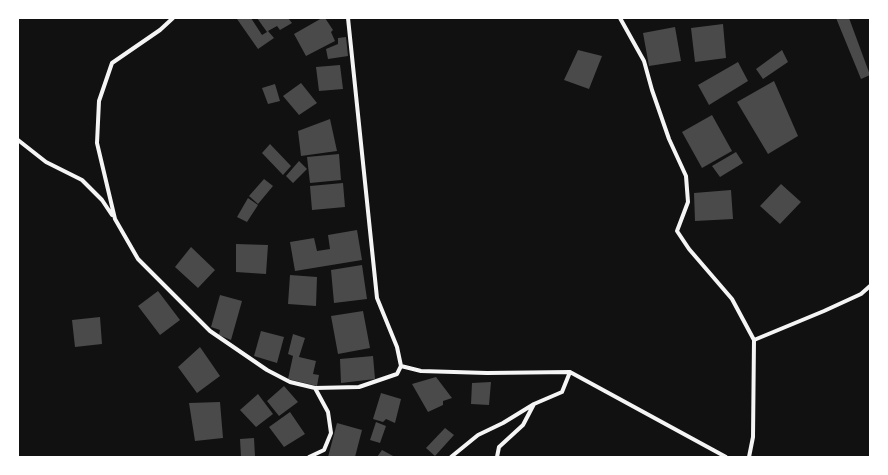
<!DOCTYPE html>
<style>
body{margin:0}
#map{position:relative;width:888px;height:475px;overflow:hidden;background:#111;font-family:"Source Sans 3",sans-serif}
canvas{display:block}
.frame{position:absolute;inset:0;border:19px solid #fff;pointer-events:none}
</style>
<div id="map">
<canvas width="888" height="475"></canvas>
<div class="frame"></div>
</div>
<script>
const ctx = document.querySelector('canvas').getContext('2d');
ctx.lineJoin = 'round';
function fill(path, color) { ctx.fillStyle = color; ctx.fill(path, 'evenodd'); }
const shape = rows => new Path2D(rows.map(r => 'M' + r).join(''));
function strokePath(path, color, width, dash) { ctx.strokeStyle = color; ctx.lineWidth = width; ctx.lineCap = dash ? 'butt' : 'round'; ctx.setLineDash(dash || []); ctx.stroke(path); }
const building = shape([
 [239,18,251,18,262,35,267,32,257,18,288,18,292,23,280,30,277,26,268,31,274,38,258,49,237,19],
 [322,18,325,18,333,30,331,32,335,41,306,56,294,34],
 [836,18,849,18,870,75,861,79],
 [723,24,726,58,695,62,691,28],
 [675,27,681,61,649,66,643,33],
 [346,37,348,56,328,59,326,49,338,44,338,38],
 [578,50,602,56,589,89,564,80],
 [782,50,788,62,763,79,756,69],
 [738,62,748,81,709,105,698,85],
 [340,65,343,89,319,91,316,67],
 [774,81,798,136,768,154,737,102],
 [301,83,317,103,299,115,283,96],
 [275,84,280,101,268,104,262,88],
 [712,115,732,151,702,168,682,132],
 [330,119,337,151,301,156,298,131],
 [270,144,291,166,283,175,262,153],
 [736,152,743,163,720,177,712,166],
 [339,154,341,180,310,183,307,157],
 [299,161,307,169,293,183,286,176],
 [264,179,273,186,258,204,249,196],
 [343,183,345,207,312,210,310,186],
 [781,184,801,202,780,224,760,206],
 [731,190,733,219,695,221,694,193],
 [248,198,258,205,247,222,237,217],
 [357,230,362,260,295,271,290,242,314,238,317,251,330,249,328,235],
 [236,244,268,245,266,274,236,272],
 [191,247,215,270,198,288,175,267],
 [362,265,367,299,334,303,331,270],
 [290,275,317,277,316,306,288,304],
 [158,291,180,320,160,335,138,306],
 [220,295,242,301,231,340,219,335,220,330,211,327],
 [363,311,370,348,338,354,331,316],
 [100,317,102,344,75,347,72,320],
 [261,331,284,337,277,363,254,356],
 [293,334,305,338,299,357,316,361,313,374,319,375,317,386,288,379,293,356,288,354],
 [200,347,220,376,197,393,178,367],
 [373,356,375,379,341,383,340,359],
 [436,377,452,398,443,401,443,405,428,412,412,384],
 [491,382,489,405,471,404,472,383],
 [284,386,298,402,279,416,267,401],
 [381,393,401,399,395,423,386,419,383,422,373,419],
 [258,394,273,414,256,427,240,410],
 [220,402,223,438,195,441,189,403],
 [290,412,305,434,284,447,269,427],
 [376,422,386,426,380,443,370,440],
 [337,423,362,430,355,457,328,457],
 [445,428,454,435,435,456,426,448],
 [254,438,255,457,241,457,240,439],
 [382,450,395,457,377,457]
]);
const minor = shape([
 [173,18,160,30,112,63,99,101,97,143,115,219,138,259,210,331,267,370,290,382,315,388,359,387,397,374,401,366],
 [348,18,377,298,397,347,401,366,421,371,487,373,570,372,726,457],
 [620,18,644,61,652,90,669,139,686,176,688,202,677,231,689,249,732,299,754,340],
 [18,140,46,162,82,180,102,200,112,215],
 [309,457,324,450,331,433,328,412,315,388],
 [451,457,478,435,503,423,534,404],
 [497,457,499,447,523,425,534,404,562,392,570,372],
 [749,457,753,437,754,340,824,311,861,294,870,286]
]);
fill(building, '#4a4a4a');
strokePath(minor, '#f5f5f5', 4);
</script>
